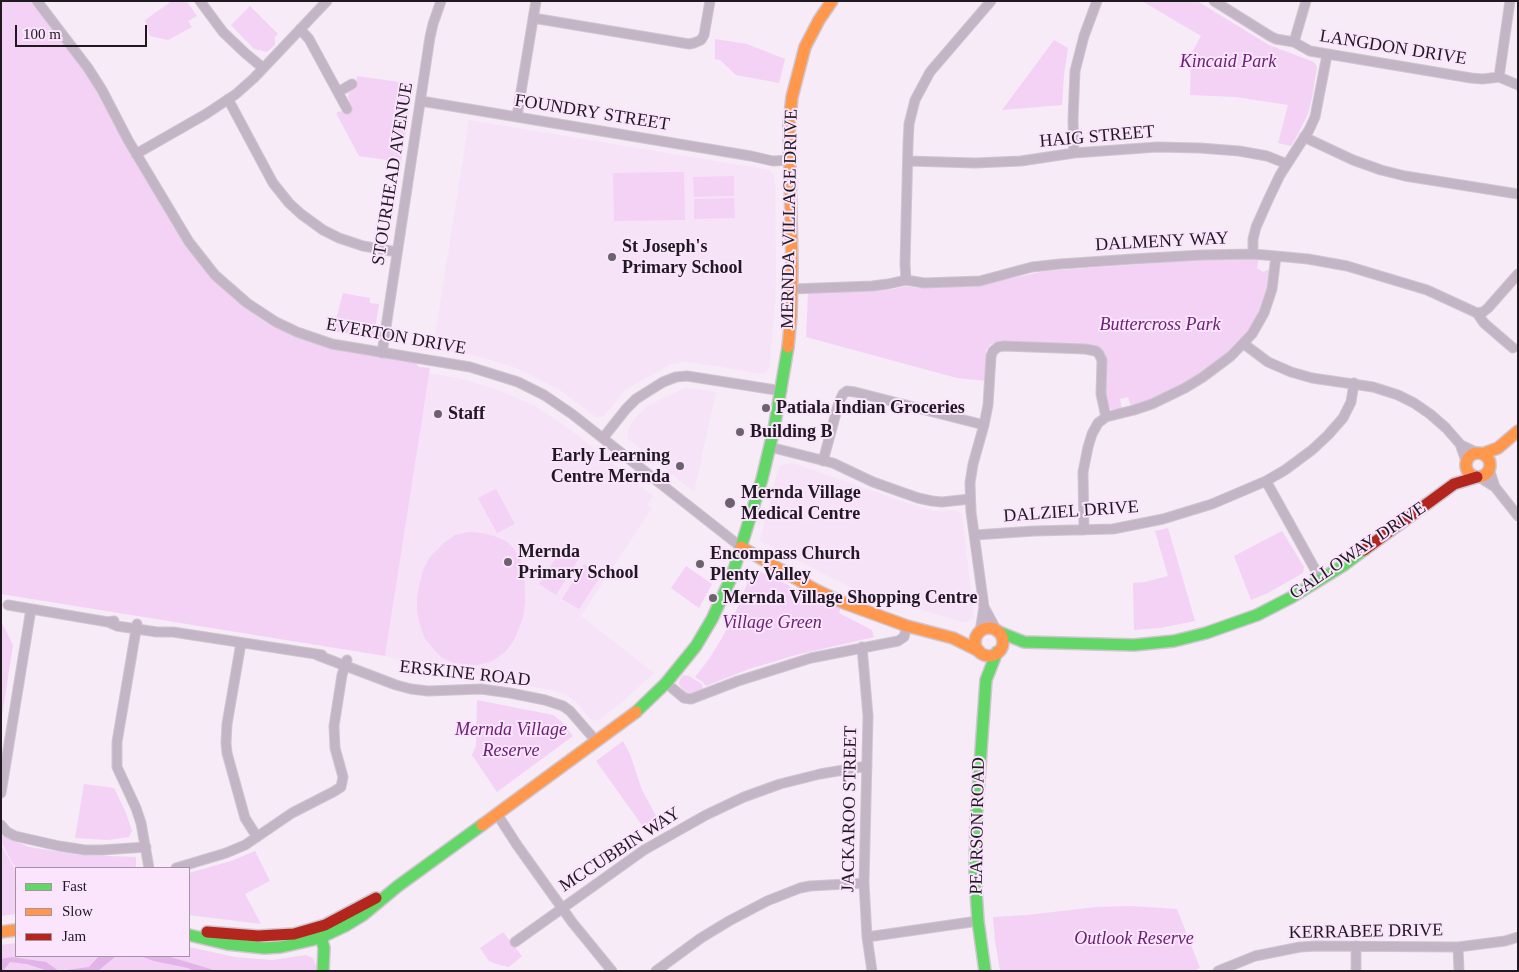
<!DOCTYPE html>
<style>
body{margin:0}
#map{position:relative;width:1519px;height:972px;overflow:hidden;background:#f6ebf7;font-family:"Times New Roman",serif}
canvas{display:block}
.frame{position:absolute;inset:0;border:2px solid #211922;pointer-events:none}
.legend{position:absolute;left:15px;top:867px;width:175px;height:90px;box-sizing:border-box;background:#fae5fd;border:1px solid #a393a5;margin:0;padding:6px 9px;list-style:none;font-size:15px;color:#211922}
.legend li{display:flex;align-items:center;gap:10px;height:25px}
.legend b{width:25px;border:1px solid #a393a5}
.scale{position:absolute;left:15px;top:25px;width:132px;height:22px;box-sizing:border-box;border:2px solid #211922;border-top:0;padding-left:6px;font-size:15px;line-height:18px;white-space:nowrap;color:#211922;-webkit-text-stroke:4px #fae5fd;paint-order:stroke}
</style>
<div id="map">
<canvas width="1519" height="972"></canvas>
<div class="frame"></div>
<ul class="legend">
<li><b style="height:6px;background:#63d668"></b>Fast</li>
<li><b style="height:6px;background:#ff974d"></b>Slow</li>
<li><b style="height:6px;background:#b3261e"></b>Jam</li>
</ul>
<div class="scale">100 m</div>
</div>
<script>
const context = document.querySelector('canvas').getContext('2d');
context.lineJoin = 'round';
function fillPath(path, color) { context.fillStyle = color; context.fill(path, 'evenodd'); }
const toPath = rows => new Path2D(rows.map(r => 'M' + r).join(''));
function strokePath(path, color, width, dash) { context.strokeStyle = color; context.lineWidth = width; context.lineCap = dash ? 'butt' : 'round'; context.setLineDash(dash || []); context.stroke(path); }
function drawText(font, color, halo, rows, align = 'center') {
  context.font = font + ' "Times New Roman",serif'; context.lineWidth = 4; context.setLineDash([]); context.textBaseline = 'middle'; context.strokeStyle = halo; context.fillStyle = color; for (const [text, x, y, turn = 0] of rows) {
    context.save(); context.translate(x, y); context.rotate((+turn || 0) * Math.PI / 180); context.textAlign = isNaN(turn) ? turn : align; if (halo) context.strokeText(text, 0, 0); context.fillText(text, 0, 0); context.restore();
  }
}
fillPath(toPath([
 [469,120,770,170,775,177,776,274,775,305,769,369,763,374,690,362,683,362,671,364,625,390,604,416,596,417,561,391,519,369,478,356,433,349],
 [429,373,458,378,483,385,501,391,535,406,568,428,653,496,647,505,652,508,581,616,654,673,622,702,598,721,590,719,577,703,568,696,559,692,385,656],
 [687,388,716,392,694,492,628,439,628,430,635,418,649,405,682,389],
 [793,463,898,500,934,511,955,510,962,514,974,617,966,623,862,592,846,585,760,541,779,466]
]), '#f6e3f8');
fillPath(toPath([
 [1,1,31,1,48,22,83,69,106,105,130,154,163,206,183,242,205,271,232,297,253,313,275,327,309,342,343,351,416,363,419,367,430,368,385,656,1,594],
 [172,1,183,1,188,3,197,16,188,21,192,27,168,40,150,36,145,20],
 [1142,1,1197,1,1269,45,1314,62,1317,67,1312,98,1308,114,1296,138,1291,146,1278,143,1288,105,1236,97,1190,95,1191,54,1201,36],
 [250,6,278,34,275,37,275,45,267,52,254,49,231,25],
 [715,39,747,44,785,59,779,83,736,75,720,60,715,59],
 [1054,40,1068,48,1064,75,1062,105,1002,110],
 [357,76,413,84,401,162,359,156,337,115,337,112,343,111,351,107,348,97,349,92,356,87],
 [684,172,685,220,614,221,613,173],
 [734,176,734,196,694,197,693,177],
 [734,198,735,218,694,219,694,199],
 [1228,258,1259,259,1257,268,1263,272,1270,269,1268,290,1262,308,1252,326,1242,340,1229,353,1204,373,1176,389,1131,407,1128,397,1120,399,1122,410,1116,411,1111,409,1108,405,1104,394,1106,363,1104,353,1099,347,1070,344,997,342,990,345,986,350,986,381,957,378,806,337,808,293,889,290,906,286,918,288,977,286,1045,271],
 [343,293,370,298,370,303,379,304,374,335,369,338,333,331],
 [496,489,515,524,497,533,478,498],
 [1168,528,1195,621,1160,628,1134,630,1133,583,1145,582,1168,576,1155,531],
 [1282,531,1304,567,1303,573,1268,593,1251,600,1234,556],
 [469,532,482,533,494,536,506,541,514,549,521,560,524,571,525,587,525,603,523,618,514,640,506,651,497,658,490,662,477,665,453,663,441,657,425,639,420,625,417,611,417,597,419,586,423,570,430,557,444,543,455,535],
 [561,550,578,560,556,595,539,584],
 [584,564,601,575,579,609,562,599],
 [686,566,712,584,699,608,671,588],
 [761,572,788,585,792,589,822,605,829,602,841,606,839,613,872,630,874,637,796,655,749,669,706,686,704,683,695,677,709,659,722,638,740,603,749,578,754,573],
 [1,621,13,645,1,723],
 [683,675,689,676,702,684,703,689,690,694,687,694,683,691,679,684,680,679],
 [477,700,553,715,561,721,573,736,497,792,472,755,476,746],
 [623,741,630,754,642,790,662,827,649,835,596,761],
 [84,784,114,788,126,813,132,831,129,837,108,840,75,838],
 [1,835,29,847,79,855,136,857,136,868,17,868,13,864,1,842],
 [1,845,16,871,16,914,1,916],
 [255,851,270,881,245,894,261,924,189,915,189,873,231,861],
 [1131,906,1177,909,1200,968,1193,971,1000,971,995,940,993,917,1027,915,1096,907],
 [503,932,522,956,509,967,496,964,489,961,480,948],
 [16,943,16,956,189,956,189,947,235,957,272,960,306,955,313,958,318,971,1,971,1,945]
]), '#f3d2f6');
fillPath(toPath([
 [99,956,116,956,98,971,48,971,27,964,10,962,3,971,1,971,1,959,12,957,46,962,59,971,89,967],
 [140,956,167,956,217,971,193,971,188,968,154,961]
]), '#e2b3e8');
const street = toPath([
 [37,1,88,68,102,90,128,140,189,242,215,275,247,303,276,322,297,332,332,344,470,367,518,382,544,395,572,414,741,547],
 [200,1,223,32,245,53,263,68],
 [1214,1,1270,36,1276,39,1294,42,1310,51,1471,78,1483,79,1499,77,1518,85],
 [533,18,689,44,694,43,701,40,704,35,710,1],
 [300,29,309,39,347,109],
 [1294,42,1306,1],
 [1499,77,1510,1],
 [338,92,352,84],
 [228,99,273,183,289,203,301,214,323,230,339,238,363,246,397,252],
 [421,101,751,156,773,161,790,160],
 [517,116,536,1],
 [1304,137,1353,160,1381,170,1405,176,1518,194],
 [1074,153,1073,120,1075,71,1084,36,1097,1],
 [136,154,206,114,236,94,254,78,327,1],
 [908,161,975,163,1021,161,1074,153,1157,147,1200,148,1239,151,1267,156,1287,164],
 [1253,254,1253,239,1256,227,1269,198,1280,175,1309,130,1315,117,1327,55],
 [906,280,905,264,908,144,909,124,915,100,930,72,991,1],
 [792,289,872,286,888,284,906,280,924,283,980,281,1032,267,1060,264,1133,259,1202,255,1253,254,1276,256,1308,259,1347,266,1427,290,1477,313,1484,323,1513,348],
 [1477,313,1483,312,1488,308,1518,274],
 [1244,344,1268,362,1291,372,1312,378,1373,387,1398,395,1414,403,1430,414,1446,428,1460,444,1466,461],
 [382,353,430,37,433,24,441,1],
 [603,438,626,409,636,399,663,382,676,377,687,376,782,391],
 [1461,445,1480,454],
 [770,447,833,463,873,482,918,498,932,501,942,502,970,499],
 [823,461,839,402,843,394,847,391,855,392,984,425],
 [1489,469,1495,487],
 [1479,477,1495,487,1518,516],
 [1266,481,1321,580],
 [1084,530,1083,472,1088,447,1092,434,1098,423,1106,417,1134,410,1152,404,1185,388,1203,377,1231,356,1252,334,1264,313,1272,289,1276,256],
 [975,535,1034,531,1113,529,1163,519,1212,504,1266,481,1285,470,1312,450,1328,435,1343,418,1351,402,1354,383],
 [8,605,108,622,114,621],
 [984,607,997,631],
 [108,622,117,626,157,632,173,632,322,655],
 [137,624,117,742,117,767,136,808,141,823,149,868],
 [980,631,984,607,971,512,970,483,973,464,984,425,988,405,991,356,993,351,998,347,1004,346,1085,349,1096,351,1099,354,1102,360,1101,394,1106,417],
 [241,643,227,724,226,743,227,753,245,818,257,837],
 [862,647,868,716,864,883,867,937,872,971],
 [317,655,396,685,411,689,428,691,481,689,510,693,545,700,563,706,570,711,596,741],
 [666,683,684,698,691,699,738,681,811,658,898,641,904,637,907,626],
 [1,793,31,609],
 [497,814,517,845,572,922,612,971],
 [1,825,7,832,15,836,59,846,85,850,102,850,146,847],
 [176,868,226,853,245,845,292,813,333,792,341,787,343,777,335,748,334,726,342,675,347,660],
 [867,937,978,921],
 [515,942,644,850,706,815,744,797,780,784,820,774,867,766],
 [1356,946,1356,971],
 [1458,947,1459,971],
 [656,971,701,938,729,921,767,901,800,888,810,886,864,883],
 [1218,971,1255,956,1300,947,1317,946,1458,947,1505,941,1518,937]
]);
const fast = toPath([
 [999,632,1024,642,1134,645,1174,641,1206,633,1257,615,1292,597,1344,565,1364,550],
 [636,712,666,683,696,646,712,619,732,576,762,479,774,429,788,347],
 [316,932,321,937,324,948,323,971],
 [189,935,227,944,264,948,281,947,312,940,326,935,345,926,363,915,398,886,482,825],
 [985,971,978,921,975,876,976,822,986,680,997,652]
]);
const slow = toPath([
 [788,347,791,316,792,266,789,124,792,97,805,47,819,20,832,1],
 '1466 465a12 12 0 1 1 24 0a12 12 0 1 1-24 0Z',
 [1482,454,1498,448,1518,431],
 [741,547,816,590,844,603,907,626,953,638,979,651],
 '975 642a14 14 0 1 1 28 0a14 14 0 1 1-28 0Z',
 [482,825,636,712],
 [1,932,16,930]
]);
const jam = toPath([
 [1364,550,1454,484,1477,477],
 [207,932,258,936,294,934,325,925,376,898]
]);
strokePath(street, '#cfc6d0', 11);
strokePath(fast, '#cfc6d0', 14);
strokePath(slow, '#cfc6d0', 14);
strokePath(jam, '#cfc6d0', 14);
strokePath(street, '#c3b5c5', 9);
strokePath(fast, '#63d668', 11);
strokePath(slow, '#ff974d', 11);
strokePath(jam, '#b3261e', 11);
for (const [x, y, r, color] of [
 [612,257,5,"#6c626d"],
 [766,408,5,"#6c626d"],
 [438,414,5,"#6c626d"],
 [740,432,5,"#6c626d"],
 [680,466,5,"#6c626d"],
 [730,503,6,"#6c626d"],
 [508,562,5,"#6c626d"],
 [700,564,5,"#6c626d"],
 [713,598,5,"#6c626d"]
]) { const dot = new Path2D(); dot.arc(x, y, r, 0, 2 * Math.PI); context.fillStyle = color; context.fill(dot); strokePath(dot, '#fae5fd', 2); }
drawText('18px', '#211922', '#fae5fd', [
 ["LANGDON DRIVE",1393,48,9],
 ["FOUNDRY STREET",592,113,9],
 ["HAIG STREET",1097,137,-5],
 ["STOURHEAD AVENUE",393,174,-81],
 ["MERNDA VILLAGE DRIVE",790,219,-89],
 ["DALMENY WAY",1162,242,-3],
 ["EVERTON DRIVE",396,337,10],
 ["DALZIEL DRIVE",1071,512,-4],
 ["GALLOWAY DRIVE",1358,551,-34],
 ["ERSKINE ROAD",465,674,6],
 ["JACKAROO STREET",850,809,-89],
 ["PEARSON ROAD",978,826,-89],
 ["MCCUBBIN WAY",620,850,-33],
 ["KERRABEE DRIVE",1366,932,-1]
]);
drawText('italic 18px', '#6b2075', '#fae5fd', [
 ["Kincaid Park",1228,62],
 ["Buttercross Park",1160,325],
 ["Village Green",772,623],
 ["Mernda Village",511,730],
 ["Reserve",511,751],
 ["Outlook Reserve",1134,939]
]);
drawText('bold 18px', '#211922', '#fae5fd', [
 ["St Joseph's",622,247],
 ["Primary School",622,268],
 ["Patiala Indian Groceries",776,408],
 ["Staff",448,414],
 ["Building B",750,432],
 ["Early Learning",670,456,"right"],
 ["Centre Mernda",670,477,"right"],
 ["Mernda Village",741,493],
 ["Medical Centre",741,514],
 ["Mernda",518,552],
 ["Primary School",518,573],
 ["Encompass Church",710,554],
 ["Plenty Valley",710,575],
 ["Mernda Village Shopping Centre",723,598]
], 'left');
</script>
